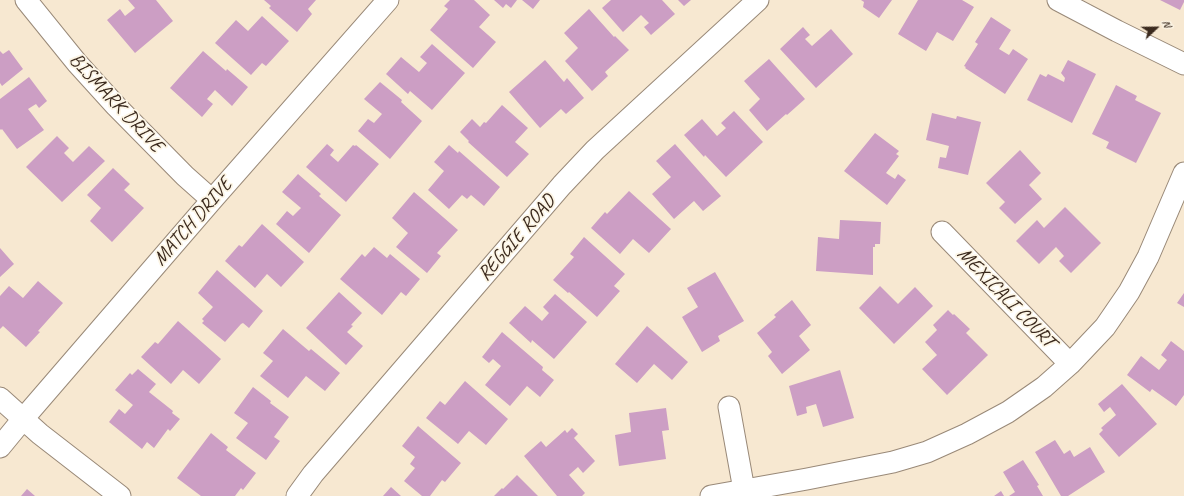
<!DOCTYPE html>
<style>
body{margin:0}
#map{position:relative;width:1184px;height:496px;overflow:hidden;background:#f7e8d1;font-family:Caveat,sans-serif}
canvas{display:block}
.north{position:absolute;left:1136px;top:8px;width:40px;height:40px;-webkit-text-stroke:3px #fcf5e5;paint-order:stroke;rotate:68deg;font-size:11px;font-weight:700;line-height:16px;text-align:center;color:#3b2a1e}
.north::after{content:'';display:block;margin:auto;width:14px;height:18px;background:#3b2a1e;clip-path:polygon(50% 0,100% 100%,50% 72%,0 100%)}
</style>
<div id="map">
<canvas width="1184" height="496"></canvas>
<div class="north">N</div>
</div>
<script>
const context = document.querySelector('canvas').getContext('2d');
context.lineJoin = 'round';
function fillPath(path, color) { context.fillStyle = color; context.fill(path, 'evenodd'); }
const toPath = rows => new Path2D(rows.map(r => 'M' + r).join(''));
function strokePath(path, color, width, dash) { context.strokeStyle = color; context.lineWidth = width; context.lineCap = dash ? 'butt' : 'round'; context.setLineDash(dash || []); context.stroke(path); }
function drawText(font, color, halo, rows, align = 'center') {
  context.font = font + ' Caveat,sans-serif'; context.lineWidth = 3.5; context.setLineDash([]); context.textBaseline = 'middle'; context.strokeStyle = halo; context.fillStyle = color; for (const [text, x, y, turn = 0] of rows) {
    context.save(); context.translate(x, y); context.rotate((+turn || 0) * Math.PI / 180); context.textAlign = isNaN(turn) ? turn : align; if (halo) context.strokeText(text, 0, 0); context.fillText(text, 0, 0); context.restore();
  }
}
fillPath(toPath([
 [128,0,156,0,173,21,135,53,107,20,120,9,125,16,135,8],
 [264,0,316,0,308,9,312,14,297,32,269,8,271,6],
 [450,0,474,0,490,15,479,27,496,42,473,68,430,30,448,9,444,6],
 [494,0,517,0,511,8,506,4,503,8],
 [522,0,540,0,533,9],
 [611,0,662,0,675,14,651,35,644,27,649,23,641,15,623,32,602,8],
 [678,0,691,0,684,6],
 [861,0,892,0,879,18,863,7,864,2],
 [918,0,962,0,974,7,953,41,937,32,926,51,898,34],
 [1160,0,1184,0,1184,2,1180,10],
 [589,9,614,37,615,36,629,50,605,72,608,76,592,91,565,61,578,48,564,33],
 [262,16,289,41,266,66,262,63,251,75,215,43,236,20,248,31],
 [991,17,1011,30,999,49,1009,55,1013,49,1028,59,1005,94,965,68,966,67,964,66,978,44,975,42],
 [803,27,810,35,805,39,812,46,831,29,853,54,816,88,780,49],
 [432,44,465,73,432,110,410,91,408,94,386,74,401,57,419,72,427,63,420,57],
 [9,50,23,69,2,86,0,83,0,51,3,54],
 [203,51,226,71,227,69,248,87,232,106,215,90,207,99,213,104,202,117,170,88],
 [769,59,805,99,787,115,786,114,767,131,749,110,760,99,744,81],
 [545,60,564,82,567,78,584,98,566,114,561,109,540,128,509,92],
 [1068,60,1096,74,1072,123,1027,100,1040,74,1046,77,1048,74,1064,82,1065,78,1061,73],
 [29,77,47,101,39,108,36,104,28,109,44,130,17,149,2,129,1,130,0,129,0,99],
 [380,82,402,100,401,102,422,121,390,159,358,131,368,119,374,123,382,114,364,99],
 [1116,85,1137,96,1135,100,1161,113,1136,163,1106,148,1109,142,1092,134],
 [502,105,528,128,515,142,529,154,507,177,468,142,469,141,460,132,472,119,480,127,484,122,486,123],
 [734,111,763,142,726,177,705,155,704,157,684,135,702,119,717,136,726,128,721,123],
 [932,113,956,119,957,116,981,122,968,175,938,168,940,157,946,158,949,146,926,140],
 [875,133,899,151,896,154,899,156,886,173,895,179,898,174,906,180,887,205,844,171],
 [57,136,69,148,64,153,73,162,89,146,105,161,62,202,26,167],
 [327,144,334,150,330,155,338,162,353,145,355,146,356,145,379,164,346,202,306,167],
 [675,144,721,196,703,211,694,201,674,219,652,194,671,177,656,161],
 [449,145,458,153,459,151,500,187,484,206,471,195,467,199,462,195,449,209,428,190,444,171,434,162],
 [1020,150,1041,173,1029,185,1042,199,1015,224,999,208,1005,202,986,183],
 [113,168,130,184,124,190,144,208,112,242,90,221,101,208,87,195],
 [298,174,321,194,319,196,341,215,309,253,276,224,287,211,293,216,301,208,282,192],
 [629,191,671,229,649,253,633,239,620,254,591,228,605,212,607,214],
 [414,192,458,230,437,253,441,256,427,273,396,247,408,233,392,218],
 [1065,207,1101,243,1071,273,1059,261,1064,256,1056,247,1039,264,1016,241,1037,220,1044,228],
 [840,220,881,222,880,244,875,244,875,247,873,247,873,275,816,271,818,237,839,239],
 [262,224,304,262,281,287,267,274,255,288,225,261,239,245,242,247],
 [584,237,625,274,614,286,620,291,597,317,569,292,568,293,553,280,574,257,570,254],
 [374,247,387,258,390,254,420,279,406,296,401,292,382,315,340,279,362,254,365,257],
 [0,248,14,264,0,277],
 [217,270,263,311,249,328,243,323,241,324,225,342,202,323,204,321,202,319,213,307,198,293],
 [715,272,744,321,718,336,720,341,702,352,682,317,698,307,687,288],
 [38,281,63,303,38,331,40,332,26,347,3,326,0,329,0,296,9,286,23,298],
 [880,286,898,304,915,287,933,306,894,344,859,308],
 [339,292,362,313,351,325,353,326,347,332,363,346,346,365,306,328],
 [1184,293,1184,307,1177,303],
 [555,294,587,322,554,359,532,340,531,343,509,323,525,306,542,321,549,313,543,307],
 [792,300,811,325,799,336,810,350,782,374,768,356,772,352,757,333,776,317,774,315],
 [948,310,953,315,954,314,970,329,966,333,988,355,947,395,922,369,937,355,925,342,937,330,933,325],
 [178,321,221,359,199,384,183,370,171,384,141,357,155,342,158,344],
 [647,326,688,362,672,380,654,364,637,383,615,364],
 [283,329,309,351,311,349,340,373,325,391,306,376,288,398,260,376,273,361,263,353],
 [502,332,543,367,542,370,554,380,540,397,527,386,510,406,485,385,501,366,493,359,489,363,482,357],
 [1171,341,1184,351,1184,395,1176,406,1152,389,1150,392,1127,375,1141,356,1159,370,1167,360,1161,355],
 [138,369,156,384,149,392,173,411,172,413,180,419,170,431,168,429,154,448,147,442,142,449,109,422,119,409,125,414,133,405,115,390,130,373,132,375],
 [840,370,854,418,823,427,816,404,806,407,807,413,797,416,789,386],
 [465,381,508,419,486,445,469,431,458,444,426,418,440,401,445,405],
 [1122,384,1157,424,1119,457,1099,434,1103,430,1101,428,1116,415,1110,407,1104,412,1098,404],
 [253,387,271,401,270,403,289,417,274,437,280,441,266,460,236,438,248,423,234,413],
 [666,408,669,430,662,431,666,459,619,466,615,435,631,432,629,413],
 [418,426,461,463,445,482,442,480,430,496,422,496,404,481,415,468,410,464,415,457,402,446],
 [572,428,578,434,574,438,595,461,583,473,578,467,569,475,585,493,582,496,557,496,524,456,541,441,546,447,565,430,567,433],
 [211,433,228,447,226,450,256,473,243,490,241,488,235,496,201,496,177,478],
 [1055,440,1064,454,1070,450,1074,457,1090,447,1105,472,1068,496,1061,496,1035,452],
 [1023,460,1039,485,1037,486,1043,496,1009,496,1015,492,1003,472],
 [517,475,538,496,494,496,502,488,503,489],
 [391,487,401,496,383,496],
 [27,489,35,496,21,496],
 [1001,491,1004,496,994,496]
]), '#cc9ec4');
const minor = toPath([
 [26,0,77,63,116,106,185,176,212,200],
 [1058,0,1117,31,1184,64],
 [942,232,1070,364],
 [0,398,40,434,120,496],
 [729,407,744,490],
 [0,447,23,419,212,200,388,0],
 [297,496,313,474,562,185,595,150,758,0],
 [711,496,807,479,893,462,927,452,967,434,1008,412,1044,387,1070,364,1105,327,1129,292,1148,257,1184,173]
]);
strokePath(minor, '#998978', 23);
strokePath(minor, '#fff', 21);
drawText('20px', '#3b2a1e', '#fcf5e5', [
 ["BISMARK DRIVE",116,103,47],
 ["MATCH DRIVE",193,222,-49],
 ["REGGIE ROAD",517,238,-49],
 ["MEXICALI COURT",1006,298,46]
]);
</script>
